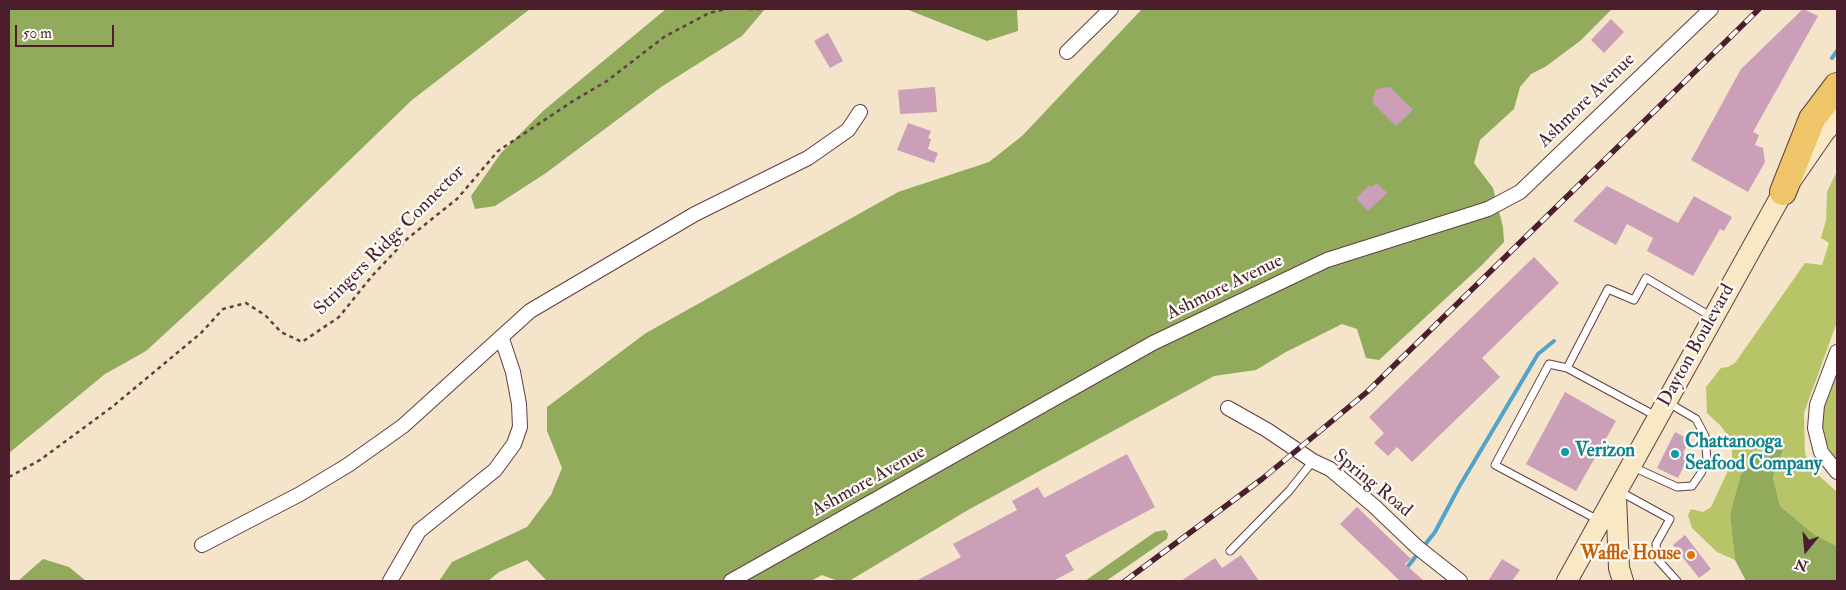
<!DOCTYPE html>
<style>
body{margin:0}
#map{position:relative;width:1846px;height:590px;overflow:hidden;background:#f3e4ca;font-family:"IM FELL Double Pica",serif}
canvas{display:block}
.frame{position:absolute;inset:0;border:10px solid #4a1f2b;pointer-events:none}
.north{position:absolute;left:1781px;top:525px;width:50px;height:50px;-webkit-text-stroke:4px #fdfcf7;paint-order:stroke;rotate:197deg;font-size:14px;font-weight:700;line-height:20px;text-align:center;color:#4a1f2b}
.north::after{content:'';display:block;margin:auto;width:18px;height:22px;background:#4a1f2b;clip-path:polygon(50% 0,100% 100%,50% 72%,0 100%)}
.scale{position:absolute;left:15px;top:25px;width:99px;height:22px;box-sizing:border-box;border:2px solid #4a1f2b;border-top:0;padding-left:6px;font-size:15px;line-height:18px;white-space:nowrap;color:#4a1f2b;-webkit-text-stroke:4px #fdfcf7;paint-order:stroke}
</style>
<div id="map">
<canvas width="1846" height="590"></canvas>
<div class="frame"></div>
<div class="north">N</div>
<div class="scale">50 m</div>
</div>
<script>
const context = document.querySelector('canvas').getContext('2d');
context.lineJoin = 'round';
function fillPath(path, color) { context.fillStyle = color; context.fill(path, 'evenodd'); }
const toPath = rows => new Path2D(rows.map(r => 'M' + r).join(''));
function strokePath(path, color, width, dash) { context.strokeStyle = color; context.lineWidth = width; context.lineCap = dash ? 'butt' : 'round'; context.setLineDash(dash || []); context.stroke(path); }
function drawText(font, color, halo, rows, align = 'center') {
  context.font = font + ' "IM FELL Double Pica",serif'; context.lineWidth = 4.5; context.setLineDash([]); context.textBaseline = 'middle'; context.strokeStyle = halo; context.fillStyle = color; for (const [text, x, y, turn = 0] of rows) {
    context.save(); context.translate(x, y); context.rotate((+turn || 0) * Math.PI / 180); context.textAlign = isNaN(turn) ? turn : align; if (halo) context.strokeText(text, 0, 0); context.fillText(text, 0, 0); context.restore();
  }
}
fillPath(toPath([
 [1837,171,1837,322,1804,413,1805,454,1815,472,1837,492,1837,546,1815,535,1780,506,1773,477,1784,447,1730,515,1735,560,1717,552,1692,528,1688,515,1691,509,1703,512,1711,507,1732,462,1732,442,1721,426,1707,413,1706,387,1721,368,1728,367,1735,363,1805,263,1822,265,1829,243,1821,238,1826,220,1827,192],
 [1837,369,1837,460,1824,441,1821,420,1823,404]
]), '#b7c467');
fillPath(toPath([
 [9,9,530,9,412,100,272,235,146,351,105,374,9,453],
 [666,9,765,9,742,36,661,87,546,173,495,206,475,209,471,196,501,153,543,111],
 [906,9,1017,9,1018,31,987,41],
 [1142,9,1612,9,1580,41,1545,67,1531,74,1520,87,1514,109,1480,140,1474,163,1493,188,1503,227,1504,242,1482,265,1379,360,1366,358,1357,329,1342,324,1286,352,1256,370,1214,376,968,510,849,581,838,581,822,575,811,581,547,581,527,560,499,572,488,581,439,581,452,562,527,527,551,495,562,468,547,431,547,407,646,333,898,192,989,162,1022,136],
 [1784,447,1773,477,1780,506,1815,535,1837,546,1837,581,1746,581,1735,560,1730,515,1741,475,1759,455],
 [1165,530,1168,534,1167,539,1106,581,1085,581,1155,532],
 [43,559,69,567,86,581,18,581]
]), '#91aa5c');
strokePath(toPath([
 [1832,58,1837,51],
 [1405,570,1435,532,1459,487,1538,354,1554,341]
]), '#51a3cc', 4);
fillPath(toPath([
 [1803,9,1818,16,1753,132,1759,135,1755,145,1763,148,1765,162,1748,192,1691,160,1741,69],
 [1611,19,1624,32,1604,53,1591,40],
 [828,33,843,61,830,68,814,41],
 [935,87,937,112,900,114,898,90],
 [1390,87,1413,110,1396,126,1372,102,1376,89],
 [908,123,931,131,928,138,931,139,928,149,938,153,934,163,897,150],
 [1377,183,1387,193,1368,211,1356,198,1370,185,1372,187],
 [1607,186,1678,223,1694,196,1732,217,1724,231,1720,229,1693,276,1647,251,1653,238,1627,224,1616,245,1573,221],
 [1534,257,1559,283,1482,358,1500,377,1412,462,1397,447,1388,456,1374,443,1384,433,1369,417],
 [1565,392,1616,421,1576,491,1526,464],
 [1675,432,1690,440,1683,453,1689,456,1678,478,1657,468],
 [1127,454,1155,507,1065,555,1074,570,1053,581,916,581,961,557,953,544,1017,510,1012,501,1038,487,1044,498],
 [1357,507,1411,559,1405,564,1424,581,1400,581,1340,524],
 [1685,535,1711,569,1699,578,1673,545],
 [1241,555,1259,581,1181,581,1215,558,1222,568],
 [1502,559,1520,570,1512,581,1488,581]
]), '#cc9fb9');
const lane = toPath([
 [1567,368,1608,289,1634,300,1646,278,1712,317],
 [1633,467,1677,487,1692,486,1701,473,1707,459,1705,436,1696,419,1667,402],
 [1619,491,1670,519,1656,544,1658,560,1677,581],
 [1600,521,1495,465,1549,364,1567,368,1656,416],
 [1230,551,1289,491,1313,461]
]);
const street = toPath([
 [1067,52,1111,9],
 [1837,352,1817,405,1815,428,1821,452,1837,472],
 [1228,408,1267,430,1313,461,1330,469,1374,506,1417,547,1460,581],
 [202,545,300,494,348,465,403,426,530,311,695,214,808,158,848,130,860,112],
 [390,581,419,531,495,470,514,444,520,427,519,404,513,372,502,339],
 [731,581,1153,343,1327,260,1488,209,1520,192,1711,9]
]);
const secondary = toPath([
 [1616,496,1619,568,1623,581],
 [1567,581,1783,192,1823,134,1837,117]
]);
const highway = toPath([
 [1783,192,1812,119,1837,86]
]);
strokePath(lane, '#633d43', 9);
strokePath(street, '#633d43', 16);
strokePath(secondary, '#633d43', 22);
strokePath(highway, '#633d43', 28);
strokePath(toPath([
 [749,9,761,9],
 [9,477,40,460,112,407,201,333,223,309,246,303,265,315,281,332,302,342,339,317,372,276,407,239,457,199,498,151,573,101,607,81,664,37,709,13,726,9]
]), '#633d43', 2.5, [4, 4]);
strokePath(lane, '#fff', 7);
strokePath(street, '#fff', 14);
strokePath(secondary, '#f8e8c3', 20);
strokePath(highway, '#eec569', 26);
const rail = toPath([
 [1125,581,1262,479,1367,392,1759,9]
]);
strokePath(rail, '#4a1f2b', 5.5);
strokePath(rail, '#fdfcf7', 4, [11]);
for (const [x, y, r, color] of [
 [1565,452,5,"#0f9aa8"],
 [1675,454,5,"#0f9aa8"],
 [1691,555,5,"#e8710a"]
]) { const dot = new Path2D(); dot.arc(x, y, r, 0, 2 * Math.PI); context.fillStyle = color; context.fill(dot); strokePath(dot, '#fdfcf7', 2); }
drawText('19px', '#4a1f2b', '#fdfcf7', [
 ["Ashmore Avenue",1587,101,-44],
 ["Stringers Ridge Connector",390,241,-45],
 ["Ashmore Avenue",1225,288,-26],
 ["Dayton Boulevard",1697,346,-61],
 ["Ashmore Avenue",869,482,-29],
 ["Spring Road",1372,484,39]
]);
drawText('bold 19px', '#0d838f', '#fdfcf7', [
 ["Chattanooga",1685,443],
 ["Seafood Company",1685,465],
 ["Verizon",1575,452]
], 'left');
drawText('bold 19px', '#c56008', '#fdfcf7', [
 ["Waffle House",1681,555]
], 'right');
</script>
